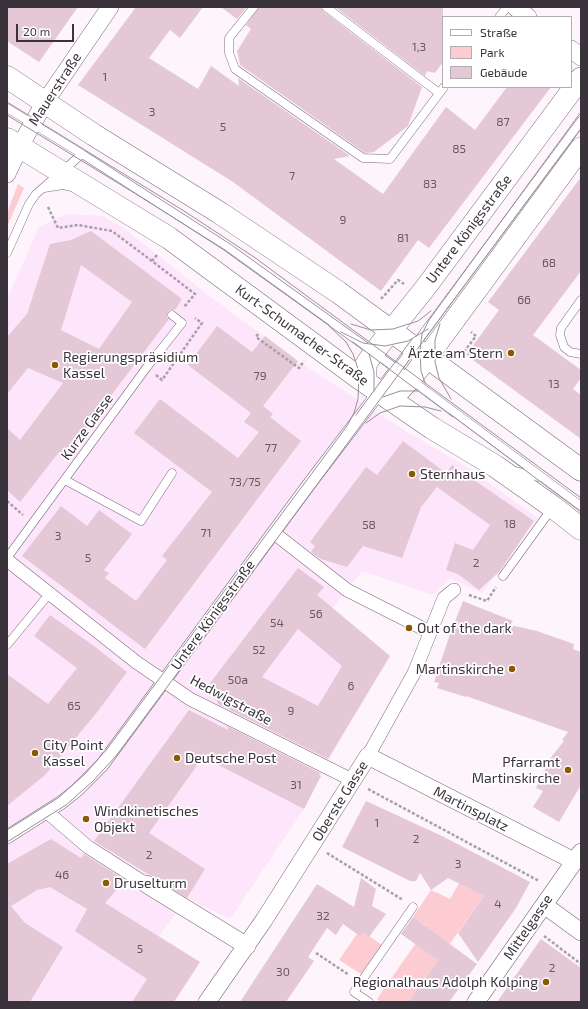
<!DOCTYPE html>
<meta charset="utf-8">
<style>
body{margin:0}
#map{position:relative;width:588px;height:1009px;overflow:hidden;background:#fdf4fc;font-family:"Exo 2",sans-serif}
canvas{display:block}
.frame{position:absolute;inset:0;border:8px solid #3b333b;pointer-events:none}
.legend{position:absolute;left:442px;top:16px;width:130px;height:72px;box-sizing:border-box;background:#fff;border:1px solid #b1adb1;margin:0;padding:5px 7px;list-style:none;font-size:12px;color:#3b333b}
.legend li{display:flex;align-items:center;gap:8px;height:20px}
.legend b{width:20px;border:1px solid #b1adb1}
.scale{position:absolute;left:16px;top:24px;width:58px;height:18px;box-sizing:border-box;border:2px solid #3b333b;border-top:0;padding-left:5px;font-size:12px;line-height:14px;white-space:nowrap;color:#3b333b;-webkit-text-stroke:3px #fff;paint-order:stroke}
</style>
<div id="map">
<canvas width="588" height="1009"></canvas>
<div class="frame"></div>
<ul class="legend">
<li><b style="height:5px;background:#fff"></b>Straße</li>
<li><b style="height:11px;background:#fdcbd2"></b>Park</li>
<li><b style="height:11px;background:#e4c8d5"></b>Gebäude</li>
</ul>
<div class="scale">20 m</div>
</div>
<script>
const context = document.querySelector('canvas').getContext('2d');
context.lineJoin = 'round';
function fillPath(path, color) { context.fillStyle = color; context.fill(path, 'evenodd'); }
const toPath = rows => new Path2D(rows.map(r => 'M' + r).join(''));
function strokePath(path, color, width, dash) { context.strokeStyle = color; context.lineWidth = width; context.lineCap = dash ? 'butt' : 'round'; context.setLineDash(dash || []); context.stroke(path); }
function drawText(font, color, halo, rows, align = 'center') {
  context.font = font + ' "Exo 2",sans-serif'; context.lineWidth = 3.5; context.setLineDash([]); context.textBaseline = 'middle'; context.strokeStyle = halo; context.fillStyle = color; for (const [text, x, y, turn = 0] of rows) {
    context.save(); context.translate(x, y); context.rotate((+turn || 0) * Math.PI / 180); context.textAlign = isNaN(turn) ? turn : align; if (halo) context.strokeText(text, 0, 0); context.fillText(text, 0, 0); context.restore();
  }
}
fillPath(toPath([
 [67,214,102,216,122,227,208,295,298,361,412,435,464,465,538,518,482,593,450,578,433,595,362,571,333,608,390,656,333,752,304,809,230,919,187,898,159,936,200,962,174,1002,7,1002,7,299,39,227]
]), '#fde6fb');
fillPath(toPath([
 [18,184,24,188,7,227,7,213],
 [459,883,484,896,408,1002,381,1002,377,999,427,927,413,917,431,890,450,899],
 [363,932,382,945,361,974,339,960,357,934]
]), '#fdcbd2');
fillPath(toPath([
 [7,7,78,7,39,62,7,41],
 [136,7,203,7,180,38,170,30,149,58,198,89,211,66,239,86,238,78,350,156,334,159,383,194,446,107,475,130,507,87,551,87,429,248,418,240,381,291,233,182,78,85],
 [221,7,247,7,237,19],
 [259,7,321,7,323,11,422,87,408,126,374,152,365,153,240,65,237,51,251,29,246,25],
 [335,7,443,7,443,62,435,73,427,71,425,76],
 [581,177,581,271,533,335,581,370,581,378,573,389,581,395,581,439,466,355,499,310,488,302],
 [91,231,182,299,175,310,170,310,168,312,167,317,169,319,66,455,59,452,20,502,7,490,7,428,20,440,63,383,28,368,7,394,7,337,27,314,50,244,71,240],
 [81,265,132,302,99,349,61,330],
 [217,326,252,352,265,336,298,361,263,406,273,414,270,417,301,441,145,649,22,556,61,506,87,526,99,510,132,534,104,570,109,573,105,578,136,601,167,560,162,556,212,492,134,433,160,399,238,458,259,432,244,422,251,413,188,365],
 [403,441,446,473,452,465,534,521,500,571,479,590,458,574,446,570,455,543,473,550,490,525,437,487,421,507,402,558,363,546,347,567,321,559,311,552,315,546,310,542,366,467,377,475],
 [298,568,324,587,317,595,390,656,328,759,218,704,210,683],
 [298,629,342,666,318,706,262,677],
 [463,601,513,621,510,625,537,631,574,644,573,649,581,652,581,785,559,822,533,807,543,791,536,788,546,768,544,766,564,741,562,740,568,732,466,696,466,697,437,688,439,683,434,682,449,637],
 [50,615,94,646,127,672,98,711,45,775,7,806,7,674,48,704,77,668,34,636],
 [189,710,228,730,227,726,320,773,319,775,321,776,304,809,203,757,149,833,205,869,187,898,94,841],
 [366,801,444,837,530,882,516,908,478,962,458,933,484,896,448,878,431,890,420,873,416,881,410,881,342,847],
 [51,839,81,858,84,854,120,877,117,889,105,903,200,962,174,1002,132,1002,147,979,75,931,87,909,50,887,37,890,11,906,25,923,63,947,30,1002,7,1002,7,864],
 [361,878,376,889,372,906,386,914,369,937,363,932,360,936,343,924,336,935,327,928,308,957,314,961,286,1002,240,1002,317,884,354,907],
 [413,917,477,964,449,1002,408,1002,438,960,401,934],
 [541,939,581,968,581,1002,497,1002]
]), '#e4c8d5');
const service = toPath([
 [254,7,229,38,229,53,235,69,363,158,390,159,444,87],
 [326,7,439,93],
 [499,17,507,7],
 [7,108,82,154],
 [44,188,63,185,72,187],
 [7,253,29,204,36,194,82,154,227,247,401,372],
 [581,300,561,328,560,335,564,347,570,352,581,354],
 [397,369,581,121],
 [410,379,581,506],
 [514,471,539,477],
 [65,480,141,521,172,473],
 [7,558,147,367,182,323,172,315],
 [503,576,553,507],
 [7,645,49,594],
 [369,1002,354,992,413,907]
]);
const pedestrian = toPath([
 [274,533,347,590,430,632],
 [7,560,136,662,190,699,354,781],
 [368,756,414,673,444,598,454,590],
 [47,812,88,847,146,884],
 [7,837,62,802,77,790,102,765,310,483,397,369]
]);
const minor = toPath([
 [515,7,528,17],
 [571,49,581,57],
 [7,174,20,146,45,102,110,7],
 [146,884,247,946],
 [544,905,581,932],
 [207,1002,264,920,368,756,574,861],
 [476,1002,581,852]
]);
const tertiary = toPath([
 [366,382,366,364,374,352,426,287,581,78],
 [391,400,414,375,581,148]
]);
const secondary = toPath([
 [7,77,94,135,220,213,338,292,581,470],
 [7,139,169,238,359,378,432,428,495,466,553,507,581,529]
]);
strokePath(service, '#7d6a7c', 9);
strokePath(pedestrian, '#7d6a7c', 14);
strokePath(minor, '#7d6a7c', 18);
strokePath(tertiary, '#7d6a7c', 22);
strokePath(secondary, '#7d6a7c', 23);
strokePath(toPath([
 [48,207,58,228,78,225,112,231,152,261],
 [157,255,152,261,195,294,184,307],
 [381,297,382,298,398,280,404,284],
 [258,334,256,337,299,368,304,361],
 [461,356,476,336,471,332],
 [156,375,162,380,202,323,195,318],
 [7,501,23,515],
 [469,595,487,601,496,587],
 [368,789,539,881],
 [327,853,403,900],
 [544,936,581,964],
 [316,953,349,975]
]), '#a8a0a8', 2.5, [3, 2]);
strokePath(service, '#fff', 8);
strokePath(pedestrian, '#fff', 13);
strokePath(minor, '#fff', 17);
strokePath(tertiary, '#fff', 21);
strokePath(secondary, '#fff', 22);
strokePath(toPath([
 [7,102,184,211,254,257,581,498],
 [7,115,149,202],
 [144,199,225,250,329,325],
 [447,309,581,129],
 [351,324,371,330,393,329,418,321,431,311],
 [440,324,435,340,435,362,439,378,451,399],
 [341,332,363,343,385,346,408,341,428,329],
 [353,342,453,417],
 [369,354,374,372,374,391],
 [425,383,421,371,420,350,422,334,429,320,581,112],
 [383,397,400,391,418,391],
 [450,414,581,512],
 [356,415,412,339],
 [366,423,380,413,400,406,425,407,441,411],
 [7,830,58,798,85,774,107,749,347,426,354,413,358,399,359,372,353,354,346,342,325,322],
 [7,842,66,805,93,781,116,756,450,305]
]), '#988f97', 1);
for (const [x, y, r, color] of [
 [511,353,4,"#8b5803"],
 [55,365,4,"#8b5803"],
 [412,474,4,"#8b5803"],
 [409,628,4,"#8b5803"],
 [512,669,4,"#8b5803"],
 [35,753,4,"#8b5803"],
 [177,758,4,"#8b5803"],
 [568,770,4,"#8b5803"],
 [86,819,4,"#8b5803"],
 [106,883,4,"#8b5803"],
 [546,982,4,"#8b5803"]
]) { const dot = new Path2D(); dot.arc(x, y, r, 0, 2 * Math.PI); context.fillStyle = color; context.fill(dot); strokePath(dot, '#fff', 1.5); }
drawText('12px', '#655862', null, [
 ["1,3",419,47],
 ["1",105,77],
 ["3",152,112],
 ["87",503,122],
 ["5",223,127],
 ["85",459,149],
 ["7",292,176],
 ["83",430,184],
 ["9",343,220],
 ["81",403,238],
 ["68",549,263],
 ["66",524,300],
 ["79",260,376],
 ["13",554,384],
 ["77",271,448],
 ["73/75",245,482],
 ["18",510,524],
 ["58",369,525],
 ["71",206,533],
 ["3",58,536],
 ["5",88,558],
 ["2",476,563],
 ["56",316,614],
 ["54",277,623],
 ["52",259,650],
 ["50a",238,680],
 ["6",351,686],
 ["65",74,706],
 ["9",291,711],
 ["31",296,785],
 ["1",377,823],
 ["2",416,839],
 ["2",149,855],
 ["3",458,864],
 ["46",62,875],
 ["4",498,904],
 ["32",323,916],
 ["5",140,949],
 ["2",552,968],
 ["30",283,972]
]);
drawText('14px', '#3b333b', '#fff', [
 ["Mauerstraße",55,89,-57],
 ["Untere Königsstraße",469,229,-53],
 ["Kurt-Schumacher-Straße",302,335,36],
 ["Kurze Gasse",87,427,-54],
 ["Untere Königsstraße",213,615,-54],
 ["Hedwigstraße",231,700,28],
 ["Oberste Gasse",340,801,-58],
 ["Martinsplatz",471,809,27],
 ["Mittelgasse",528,927,-56]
]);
drawText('14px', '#3b333b', '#fff', [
 ["Ärzte am Stern",503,353,"right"],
 ["Regierungspräsidium",63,357],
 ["Kassel",63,373],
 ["Sternhaus",420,474],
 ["Out of the dark",417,628],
 ["Martinskirche",504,669,"right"],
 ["City Point",43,745],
 ["Kassel",43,761],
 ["Deutsche Post",185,758],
 ["Pfarramt",560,762,"right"],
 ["Martinskirche",560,778,"right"],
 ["Windkinetisches",94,811],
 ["Objekt",94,827],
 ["Druselturm",114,883],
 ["Regionalhaus Adolph Kolping",538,982,"right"]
], 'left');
</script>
